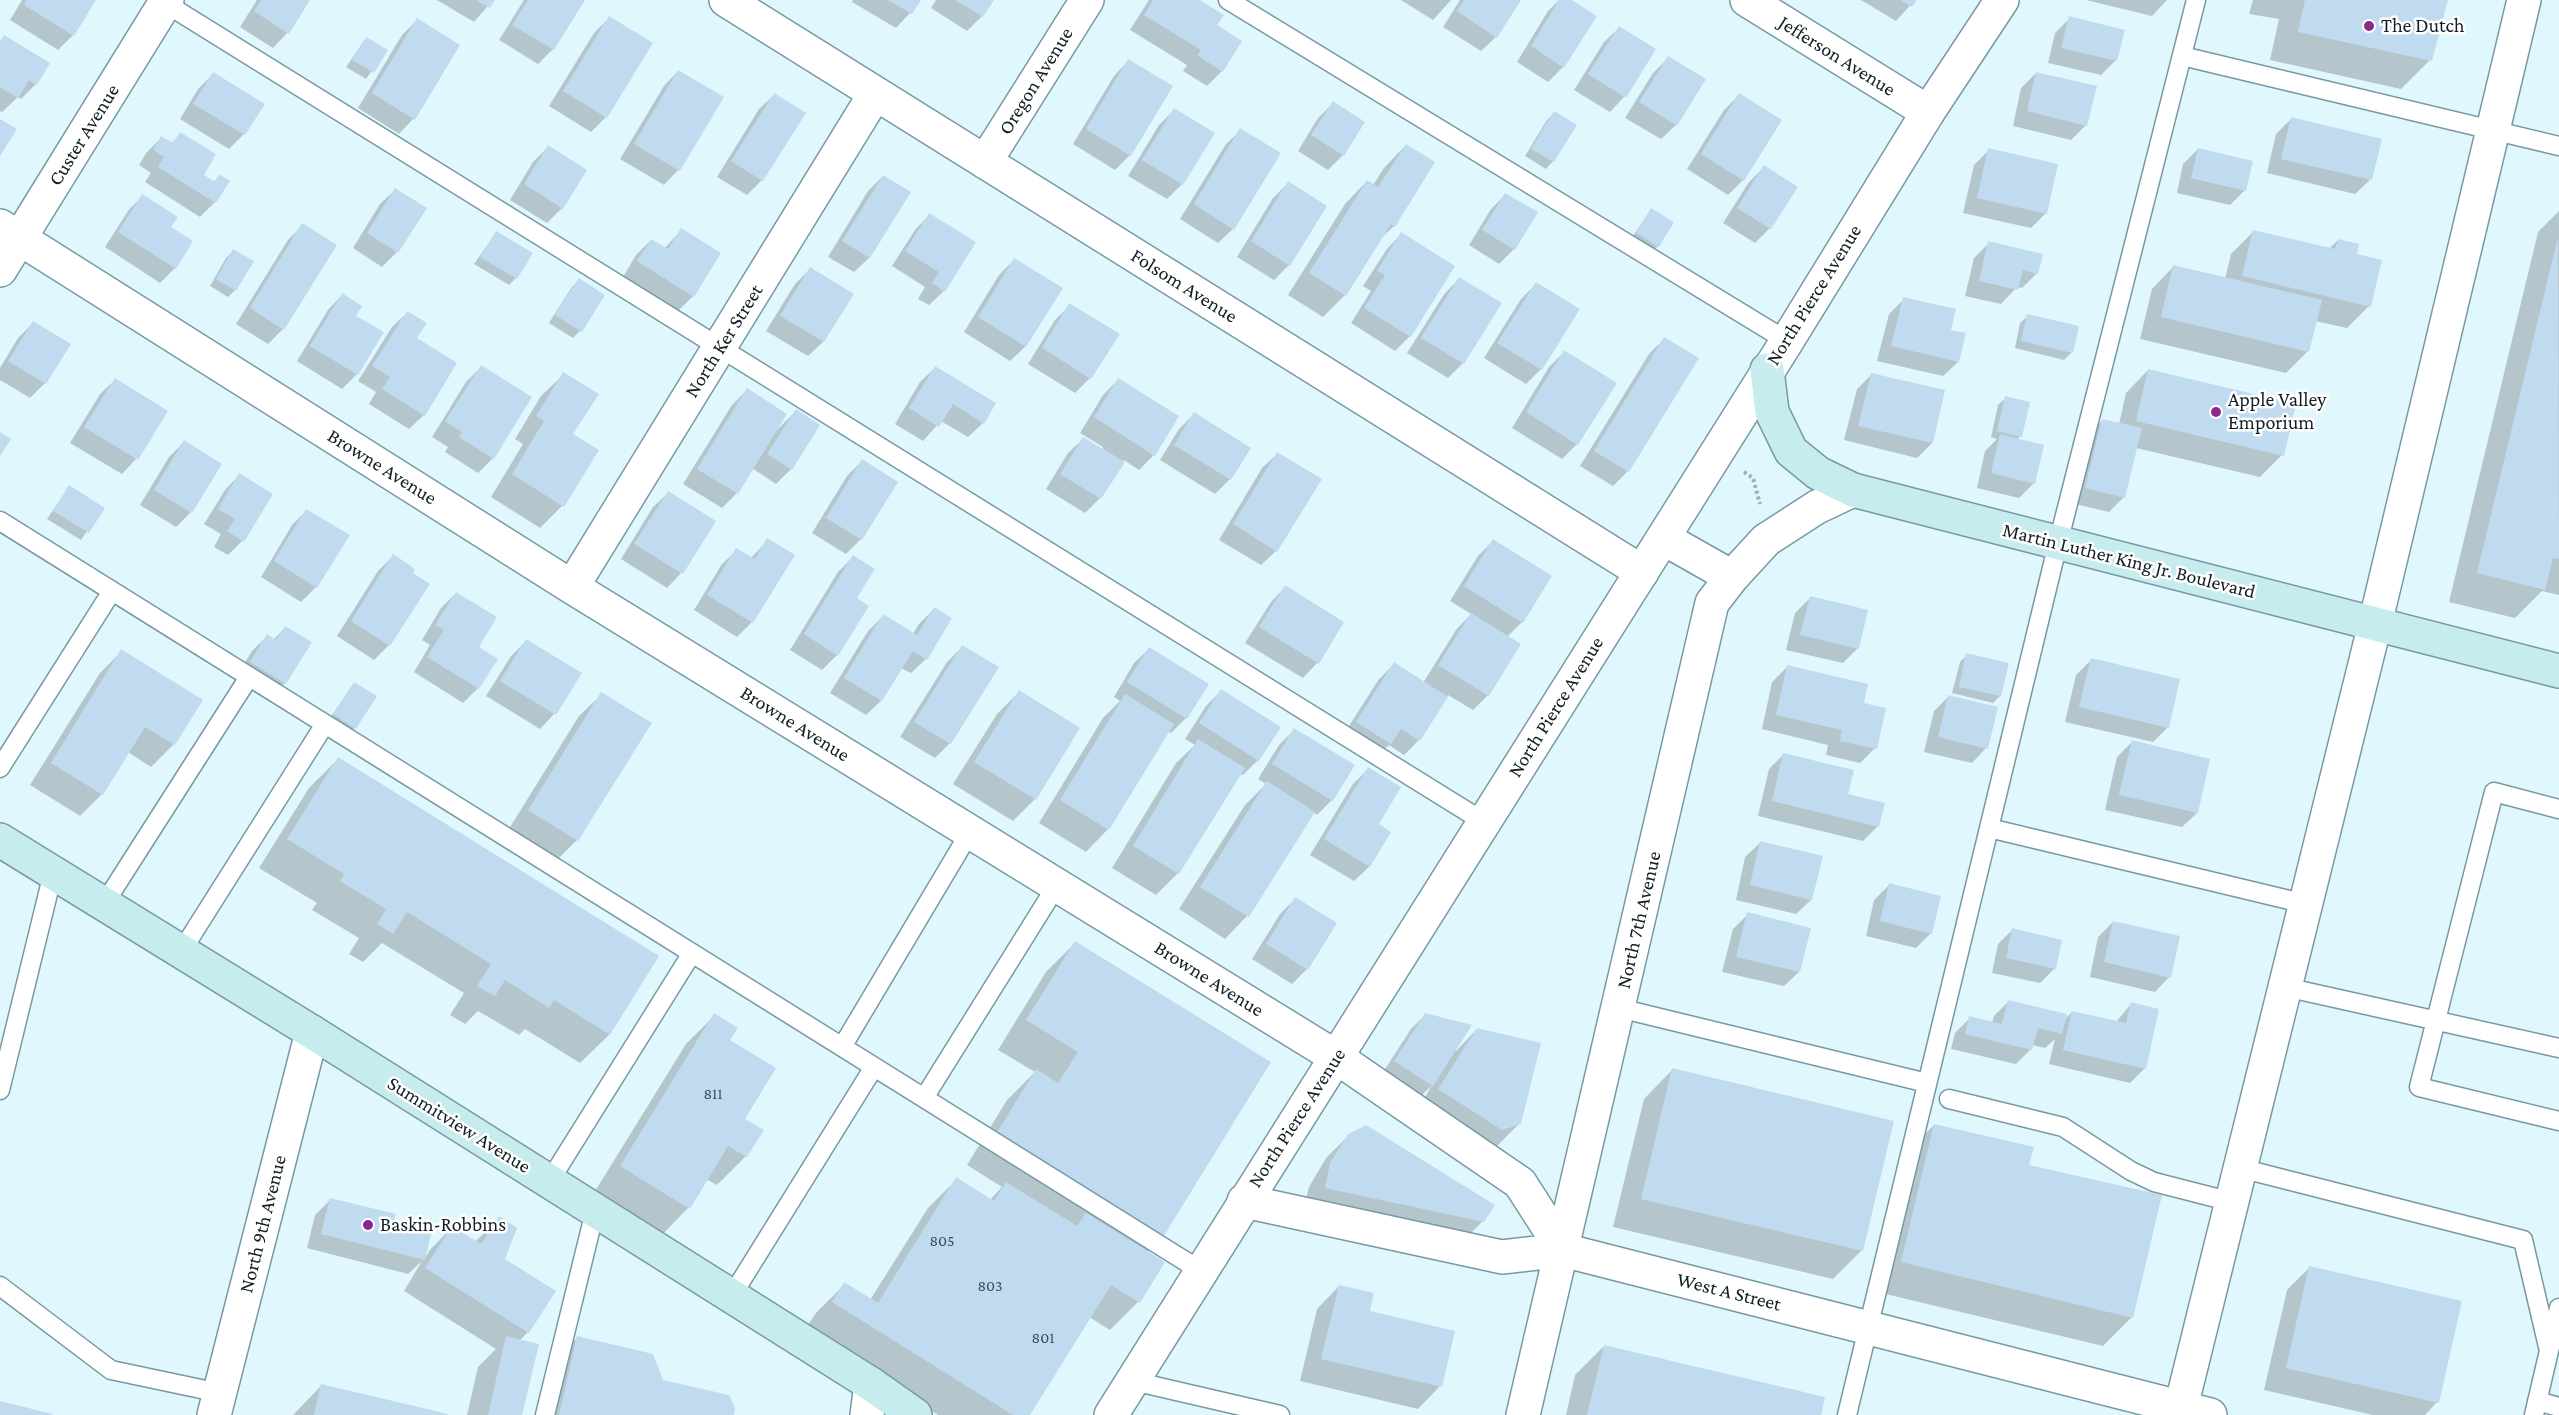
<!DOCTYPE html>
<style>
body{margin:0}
canvas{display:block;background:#e1f7fe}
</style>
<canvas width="2559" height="1415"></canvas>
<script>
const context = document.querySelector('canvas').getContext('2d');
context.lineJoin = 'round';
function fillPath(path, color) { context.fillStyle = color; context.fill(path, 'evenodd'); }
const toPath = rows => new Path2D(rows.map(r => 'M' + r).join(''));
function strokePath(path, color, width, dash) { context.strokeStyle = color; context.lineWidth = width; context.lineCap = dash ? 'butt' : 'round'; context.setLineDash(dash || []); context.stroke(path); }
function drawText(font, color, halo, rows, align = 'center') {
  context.font = font + ' "Crimson Pro",serif'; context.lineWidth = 5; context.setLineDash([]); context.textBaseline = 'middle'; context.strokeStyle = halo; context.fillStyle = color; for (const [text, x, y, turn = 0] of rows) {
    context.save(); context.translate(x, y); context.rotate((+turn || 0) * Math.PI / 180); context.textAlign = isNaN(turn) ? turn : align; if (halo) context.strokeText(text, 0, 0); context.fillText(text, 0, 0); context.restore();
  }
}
fillPath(toPath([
 [22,0,95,0,73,35,58,50,10,20],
 [257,0,305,0,287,33,273,48,240,27],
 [437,0,493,0,474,22],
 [524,0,581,0,553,49,538,64,499,40],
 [853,0,919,0,910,13,896,28,852,2],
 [936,0,992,0,982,16,967,31,931,8],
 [1149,0,1197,0,1215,26,1222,71,1207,86,1183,71,1187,65,1130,30],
 [1401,0,1451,0,1433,20],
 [1460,0,1519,0,1496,37,1481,51,1443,27],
 [1559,0,1569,0,1563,67,1548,82,1517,62,1548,11],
 [1861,0,1915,0,1896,21],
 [2086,0,2167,0,2152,16],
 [2253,0,2447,0,2430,60,2401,89,2270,60,2279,19,2249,14],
 [609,18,606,117,591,132,549,106,594,33],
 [2070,18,2116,60,2101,75,2048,63,2055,33],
 [417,20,413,119,399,134,358,108,402,35],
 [1619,28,1624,97,1610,112,1574,90,1604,42],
 [4,37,36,84,21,99,18,97,2,112,0,111,0,41],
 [366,38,386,51,366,79,346,67],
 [1668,58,1676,125,1661,139,1625,118,1653,73],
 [1128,61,1171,87,1130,155,1115,170,1073,144,1114,76],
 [678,71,722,98,678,170,664,185,620,159,664,86],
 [2036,73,2086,125,2071,140,2013,126,2021,88],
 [213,74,244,134,229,149,180,119,198,89],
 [774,95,804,113,762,180,747,195,717,177,759,109],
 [1739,95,1743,180,1728,195,1687,169,1724,110],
 [1333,103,1343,155,1328,170,1298,151,1318,118],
 [1174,110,1213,134,1182,184,1167,199,1128,176,1159,125],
 [1554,113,1553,161,1546,169,1525,156,1547,120],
 [2291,119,2370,180,2355,194,2267,173,2276,134],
 [1241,130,1233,229,1218,243,1180,219,1226,144],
 [180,134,202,176,213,183,219,176,215,202,200,217,145,182,151,173,139,165,146,153,161,138,171,144],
 [1406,145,1394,226,1378,241,1345,295,1323,317,1288,295,1345,204,1367,181,1373,185,1384,168],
 [548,147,562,208,547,223,510,200,533,162],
 [2198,149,2245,190,2230,205,2177,193,2183,164],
 [1989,150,2045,214,2031,228,1963,213,1974,165],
 [1764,167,1770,228,1755,243,1723,223,1749,182],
 [883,176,909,192,869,258,854,272,828,257,868,191],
 [1288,183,1289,265,1274,280,1237,257,1273,198],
 [395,190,397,252,382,267,353,248,380,204],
 [1505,195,1514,249,1499,264,1469,245,1491,209],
 [142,196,169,228,175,268,160,283,105,247,128,211],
 [1651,210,1658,246,1651,253,1630,240],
 [2559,211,2559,595,2542,591,2515,618,2449,602,2538,232],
 [929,215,944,291,929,305,918,299,925,287,892,266,915,230],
 [303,225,283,329,268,344,236,324,288,240],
 [681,230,693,296,678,311,623,277,636,255,651,240,664,249],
 [2254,231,2329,249,2338,240,2355,255,2369,306,2347,328,2315,321,2308,351,2286,373,2140,339,2152,289,2174,266,2225,279,2231,254],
 [496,233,516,278,509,285,474,264],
 [1401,234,1410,336,1395,351,1351,323,1371,291,1363,286,1387,249],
 [1989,243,2037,273,2022,288,2017,287,2001,304,1965,296,1974,258],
 [233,251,235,290,228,297,210,286,226,258],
 [1014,260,1061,288,1025,347,1010,361,964,332,999,275],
 [810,269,852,295,823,342,808,356,766,331,795,284],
 [1459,279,1500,304,1463,363,1448,378,1407,353,1445,293],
 [579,280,580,331,573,338,549,323,572,287],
 [1536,284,1541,369,1526,384,1484,358,1521,299],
 [342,295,354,316,382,333,357,374,342,389,297,361,328,310],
 [1904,299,1949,331,1958,362,1943,376,1877,361,1889,314],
 [1070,305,1090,378,1075,393,1028,364,1055,320],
 [407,313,424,415,409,429,369,404,376,392,358,381,392,327],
 [2028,316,2077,327,2071,353,2064,360,2015,348,2020,323],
 [33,323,69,345,45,383,30,398,0,380,0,368,18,338],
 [1664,339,1628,471,1613,486,1580,466,1649,354],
 [1564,352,1577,444,1562,459,1512,428,1549,367],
 [481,367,493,458,478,473,445,452,448,447,432,437,466,382],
 [935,368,983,423,968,437,941,421,923,441,895,424,920,382],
 [2148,370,2282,455,2260,477,2136,448,2124,497,2109,512,2071,503,2088,435,2103,420,2119,424,2126,393],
 [564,374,571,435,562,506,540,528,491,497,523,444,515,439,541,396],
 [1872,374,1943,391,1932,443,1917,458,1844,440,1857,389],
 [115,380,166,411,136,459,122,474,70,443,100,394],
 [1118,380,1154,455,1139,470,1124,460,1100,498,1085,513,1046,489,1068,453,1083,439,1102,450,1103,447,1080,433,1103,395],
 [747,390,777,430,796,411,791,469,776,484,752,468,737,493,722,508,683,484,732,405],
 [2006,398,2020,436,2017,440,2034,483,2019,498,1977,488,1985,451,1997,439,1991,437,1998,405],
 [1194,414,1249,448,1230,479,1215,494,1160,460,1179,429],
 [184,442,191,512,176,527,140,505,169,457],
 [1277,454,1276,551,1261,565,1219,540,1262,468],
 [862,461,861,539,846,554,812,533,847,476],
 [239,475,242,541,228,555,214,547,221,534,204,524,225,490],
 [69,487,103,508,81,540,47,519],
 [668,493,714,521,681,573,667,588,621,559,653,507],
 [306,511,316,587,301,602,261,577,292,525],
 [768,540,752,622,737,637,694,610,722,564,737,550,751,558],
 [1493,541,1522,622,1507,637,1488,695,1473,710,1448,695,1419,740,1404,755,1389,745,1375,758,1342,737,1379,679,1394,664,1423,683,1456,630,1471,614,1450,601,1478,556],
 [393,556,411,573,389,645,374,660,337,636,378,571],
 [853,557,837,655,822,670,790,650,838,572],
 [1285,587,1342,623,1317,663,1303,678,1245,643,1271,602],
 [456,593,476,648,478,688,463,703,414,672,430,645,422,640,441,608],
 [1810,598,1858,648,1843,663,1786,650,1795,613],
 [934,609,926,659,911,673,901,668,881,701,866,715,830,693,868,631,883,616,913,634,919,624],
 [285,628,285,683,270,698,236,677,252,651,267,636,273,640],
 [526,641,554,714,540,729,486,696,511,656],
 [962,647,996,667,950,743,935,758,900,737,947,662],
 [1149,649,1207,685,1186,718,1171,733,1168,731,1108,829,1086,852,1039,823,1103,718,1120,701,1114,697,1134,663],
 [122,651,201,700,173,745,151,767,128,752,102,794,80,816,30,785,100,673],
 [1967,655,2007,664,2000,696,1993,703,1952,693,1960,662],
 [2091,660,2168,727,2153,742,2065,722,2076,675],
 [1787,667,1875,748,1860,763,1826,755,1828,745,1762,729,1772,682],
 [354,684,355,728,348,735,327,722],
 [1221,691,1279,728,1258,760,1243,775,1239,773,1178,873,1156,895,1112,868,1176,763,1195,745,1185,739,1206,706],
 [1019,692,1035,799,1013,821,953,784,997,714],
 [602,694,577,840,555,862,507,832,579,716],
 [1948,697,1986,748,1972,763,1924,752,1934,711],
 [1294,730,1332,800,1317,815,1313,812,1247,916,1225,939,1179,909,1245,805,1266,784,1258,779,1279,745],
 [2132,742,2197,813,2182,827,2105,810,2117,757],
 [1784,754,1846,795,1878,826,1863,841,1758,816,1769,769],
 [338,759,657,956,609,1035,580,1063,525,1029,519,1035,478,1011,465,1024,450,1015,464,993,382,943,363,962,349,954,359,938,312,910,317,903,259,868,309,788],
 [1368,769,1377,825,1389,833,1369,867,1354,881,1310,855,1353,784],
 [1760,843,1811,900,1796,914,1736,900,1745,857],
 [1889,885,1931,933,1916,948,1866,936,1874,900],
 [1295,899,1335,924,1307,969,1292,984,1252,959,1280,914],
 [1748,914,1799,972,1784,986,1722,972,1733,929],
 [2113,922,2169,977,2155,992,2090,977,2098,937],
 [2013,929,2055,968,2040,983,1992,973,1998,944],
 [1075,943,1160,1239,1146,1253,1138,1302,1110,1330,1089,1317,1028,1415,938,1415,804,1331,816,1313,845,1284,870,1300,928,1208,957,1179,990,1200,1002,1187,967,1165,1007,1100,1035,1072,998,1050,1046,972],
 [2009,1001,2063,1021,2072,1012,2116,1022,2131,1004,2145,1068,2130,1083,2049,1064,2055,1039,2045,1048,2032,1045,2031,1049,2016,1064,1951,1049,1955,1033,1970,1018,1992,1023,1994,1016],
 [1426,1014,1456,1051,1477,1029,1520,1123,1497,1146,1479,1152,1417,1111,1432,1085,1417,1100,1380,1077,1411,1029],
 [715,1015,728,1040,743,1120,746,1156,717,1185,706,1179,688,1208,660,1237,592,1196,686,1044],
 [1672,1070,1862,1250,1833,1279,1613,1227,1644,1099],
 [1934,1125,2028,1166,2132,1317,2103,1346,1873,1291,1905,1154],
 [1349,1135,1483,1221,1461,1243,1303,1210,1309,1187,1326,1158],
 [330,1200,392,1221,424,1259,430,1250,452,1227,475,1242,499,1218,503,1259,554,1291,528,1332,519,1341,521,1415,467,1415,478,1367,496,1349,404,1291,422,1261,408,1274,307,1248,315,1215],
 [2309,1268,2437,1402,2425,1415,2373,1415,2264,1390,2287,1290],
 [1339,1286,1440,1386,1418,1409,1300,1381,1317,1309],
 [577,1338,662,1381,732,1415,537,1415,549,1367],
 [1604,1346,1819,1415,1566,1415,1575,1375],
 [321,1386,446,1415,293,1415]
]), '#0003');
fillPath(toPath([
 [26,0,96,0,74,36,24,5],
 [261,0,310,0,289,34,254,11],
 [476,0,495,0,490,8],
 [528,0,585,0,554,50,512,25],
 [888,0,921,0,912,14],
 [955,0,994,0,983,17],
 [1153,0,1200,0,1224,15,1217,25,1242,41,1223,72,1197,55,1201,50,1144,15],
 [1464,0,1521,0,1497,38,1457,11],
 [1559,0,1572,0,1597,16,1564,68,1531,46],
 [1900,0,1917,0,1912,7],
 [2305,0,2448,0,2432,61,2298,32],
 [609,16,653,43,607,118,563,91],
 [2069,16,2125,30,2117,61,2061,48],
 [417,18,460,45,415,120,372,93],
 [1619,26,1656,49,1626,98,1588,74],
 [4,35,50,63,37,85,29,80,18,98,0,87,0,42],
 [366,37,388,50,374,73,352,60],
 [1668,56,1706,79,1677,126,1639,102],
 [1128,59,1173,86,1131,156,1086,129],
 [678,70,724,97,680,171,634,144],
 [213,72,265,104,245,135,193,104],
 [2036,72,2097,86,2087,126,2027,111],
 [774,93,806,113,763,181,731,161],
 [1739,93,1782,120,1744,181,1701,154],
 [1333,101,1365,122,1344,156,1311,135],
 [1174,108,1215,133,1183,185,1142,160],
 [1554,111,1577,125,1554,162,1531,149],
 [2291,117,2382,139,2372,180,2281,159],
 [0,119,17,129,0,156],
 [1240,128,1281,153,1234,230,1194,204],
 [180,132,216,154,204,175,215,182,219,174,230,181,216,203,158,167,164,157,153,150,161,136,173,143],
 [1406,144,1435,162,1395,227,1391,224,1346,296,1309,273,1367,180,1378,187],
 [548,145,587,170,563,209,524,184],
 [1988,148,2058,164,2047,214,1977,198],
 [2198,148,2253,161,2246,191,2191,178],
 [1764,165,1798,187,1771,229,1737,208],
 [883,175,911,192,870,258,842,241],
 [1288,181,1327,206,1290,266,1251,241],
 [395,188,427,208,398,253,367,233],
 [1505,193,1538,212,1515,250,1482,230],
 [142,194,178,217,171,227,193,241,176,269,118,232],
 [1651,208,1674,222,1659,247,1636,233],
 [929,213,976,242,945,292,932,283,939,272,905,251],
 [302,223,337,245,284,330,250,308],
 [681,228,721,253,694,297,637,261,651,239,668,249],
 [2253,230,2335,249,2338,239,2359,244,2357,254,2382,260,2371,307,2242,276],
 [496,231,533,253,517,279,480,257],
 [1401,232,1455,266,1411,337,1364,308,1385,275,1377,271],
 [2558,237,2559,559,2553,558,2545,590,2477,573],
 [1988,241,2043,254,2038,274,2023,270,2018,290,1979,281],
 [233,249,254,261,236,291,216,279],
 [1014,258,1063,288,1026,347,978,317],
 [2173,265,2322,300,2309,352,2161,317],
 [810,267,854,294,824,342,780,316],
 [1459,277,1502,303,1464,364,1421,338],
 [579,278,605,295,582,332,555,315],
 [1536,282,1580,309,1542,370,1497,343],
 [342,293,362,306,356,316,384,332,358,375,310,346],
 [1903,297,1956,309,1951,330,1966,333,1959,362,1891,346],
 [1069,303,1120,334,1091,379,1042,348],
 [407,311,427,323,417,338,457,363,425,416,382,389,390,377,372,366],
 [2027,314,2079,326,2073,353,2021,341],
 [33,321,71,344,46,384,8,361],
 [1664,337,1699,358,1629,472,1594,451],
 [1564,350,1617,383,1578,445,1526,412],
 [481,365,532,397,494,459,459,437,462,432,445,421],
 [935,366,996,403,984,424,953,404,939,427,909,408],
 [2148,369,2296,404,2284,456,2136,421],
 [563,372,599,394,573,434,599,450,564,507,512,474,544,421,536,416],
 [1871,373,1945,390,1933,443,1858,426],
 [115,378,168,411,138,460,84,427],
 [1118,378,1179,416,1155,456,1094,417],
 [747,388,787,414,738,494,697,469],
 [2005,396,2030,402,2022,437,1997,431],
 [796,409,820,425,792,470,767,454],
 [1194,412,1251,448,1231,480,1174,445],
 [2102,419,2142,428,2125,498,2085,488],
 [0,432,11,439,0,456],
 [2000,434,2044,445,2035,484,1991,473],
 [1083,437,1125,462,1101,499,1060,474],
 [184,440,222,464,192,513,154,490],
 [1277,452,1322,479,1277,552,1233,524],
 [862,459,898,482,862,540,826,518],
 [239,473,273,494,244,542,227,531,235,519,218,509],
 [69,485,105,508,89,533,53,511],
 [668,491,716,521,683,574,634,544],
 [306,509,350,535,317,588,274,561],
 [767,538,795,555,753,623,707,595,736,548,755,559],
 [1493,539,1552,576,1523,623,1464,586],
 [393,554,415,569,413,573,430,584,390,646,351,621],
 [853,555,875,569,857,598,869,606,838,656,804,634],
 [1285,585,1344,622,1319,664,1259,627],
 [456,592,497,617,479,647,498,659,479,689,427,657,444,630,435,625],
 [1810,596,1868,610,1859,649,1800,635],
 [934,607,952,618,927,660,913,651,882,701,844,678,883,614,917,635],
 [1471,613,1521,644,1489,696,1438,665],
 [285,626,312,642,286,684,250,662,267,634,276,640],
 [526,639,582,673,556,715,500,681],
 [962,645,999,667,951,744,914,722],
 [1149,647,1209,684,1187,719,1127,682],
 [121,649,203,700,175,745,145,727,103,795,51,763],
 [1966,653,2009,663,2001,696,1959,687],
 [2091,658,2180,679,2169,728,2079,707],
 [1394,662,1448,697,1420,741,1401,729,1391,744,1356,722],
 [1787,665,1868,684,1864,703,1886,708,1877,749,1840,741,1842,730,1776,715],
 [354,682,377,696,356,729,333,714],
 [1221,689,1281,727,1259,761,1199,723],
 [1019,690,1080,728,1036,800,974,762],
 [601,692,652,723,578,841,528,810],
 [1125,694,1174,724,1109,830,1060,800],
 [1948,695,1998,707,1988,749,1938,737],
 [1294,728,1355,765,1333,801,1272,764],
 [1198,739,1245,768,1179,874,1133,846],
 [2132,740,2210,759,2198,813,2119,795],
 [1783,753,1854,770,1848,794,1885,803,1879,827,1772,801],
 [338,757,659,956,610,1035,554,1000,549,1008,505,980,495,996,477,986,491,964,407,912,393,934,377,924,386,909,340,881,344,874,287,839],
 [1368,767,1401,787,1379,824,1391,832,1370,867,1324,839],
 [1267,781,1315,812,1249,917,1200,887],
 [1760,841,1823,856,1812,900,1750,885],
 [1889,883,1941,896,1932,934,1880,921],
 [1295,897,1337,923,1308,970,1266,944],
 [1747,912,1811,928,1800,972,1736,957],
 [2113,921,2180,936,2171,978,2104,962],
 [2012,928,2062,940,2056,969,2006,958],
 [1075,941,1271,1062,1162,1239,995,1136,1036,1069,1058,1083,1078,1052,1026,1020],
 [2008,1000,2067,1014,2062,1034,2038,1028,2032,1050,1965,1034,1969,1016,2002,1024],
 [2131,1002,2159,1009,2146,1069,2063,1050,2072,1011,2126,1023],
 [714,1013,738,1028,730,1040,776,1068,745,1119,764,1130,747,1157,728,1146,690,1209,620,1166],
 [1425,1013,1472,1025,1433,1086,1394,1061],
 [1477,1028,1541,1043,1521,1124,1502,1130,1438,1089],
 [1672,1068,1894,1121,1863,1251,1641,1199],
 [1934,1124,2034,1147,2029,1165,2162,1195,2133,1318,1901,1262],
 [1366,1125,1495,1205,1484,1222,1325,1188,1330,1163,1348,1134],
 [956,1177,994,1201,1006,1182,1077,1226,1086,1213,1165,1262,1140,1303,1111,1285,1030,1415,1013,1415,832,1302,844,1282,878,1303],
 [330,1198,396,1214,394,1220,432,1230,425,1260,321,1234],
 [499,1216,517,1228,505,1259,556,1291,529,1333,425,1268,452,1226,481,1244],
 [2309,1266,2462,1301,2439,1403,2286,1368],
 [1339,1285,1374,1293,1370,1311,1455,1331,1442,1387,1321,1359],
 [506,1336,539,1344,522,1415,488,1415],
 [577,1336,653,1354,663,1380,729,1395,735,1408,734,1415,559,1415],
 [1604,1345,1825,1397,1821,1415,1587,1415],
 [321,1384,448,1414,448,1415,314,1415],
 [0,1401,53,1414,52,1415,0,1415]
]), '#c0dbf0');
const service = toPath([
 [1228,0,1787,341],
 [165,3,1484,822],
 [2182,56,2559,146],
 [0,521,1201,1271],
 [0,768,112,591],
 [2559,809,2494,792,2419,1087,2559,1121],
 [1989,828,2306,904],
 [104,904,249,677],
 [181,952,325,724],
 [2285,987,2559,1048],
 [1619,1008,1927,1083],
 [842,1047,970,832],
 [0,1090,53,873],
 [924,1098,1057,885],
 [1949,1099,2063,1127,2131,1171,2154,1182,2232,1202],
 [2240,1168,2523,1240,2549,1351],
 [549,1182,692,953],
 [0,1286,111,1370,220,1393],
 [731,1297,874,1067],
 [1133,1381,1280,1415],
 [2537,1401,2559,1407],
 [545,1415,595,1211],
 [1847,1415,2058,543,2196,0],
 [2534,1415,2559,1308]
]);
const minor = toPath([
 [726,0,1642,572],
 [1747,0,1928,112],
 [985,162,1087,0],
 [0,226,572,587,1336,1057,1520,1183,1563,1250],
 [0,270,167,0],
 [572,587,875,94],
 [1244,1201,1502,1257,1563,1250,2210,1415],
 [214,1415,312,1032],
 [867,1415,871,1384],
 [1523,1415,1712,603,1732,577,1766,540,1817,507,1853,490],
 [2179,1415,2375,624,2524,0]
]);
const tertiary = toPath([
 [1663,538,1732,577],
 [1111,1415,1787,341,1928,112,2002,0]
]);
const secondary = toPath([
 [1767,370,1772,412,1791,451,1818,473,1853,490,2559,671],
 [0,840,312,1032,871,1384,915,1415]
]);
strokePath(service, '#7799a5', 21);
strokePath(minor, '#7799a5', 36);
strokePath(tertiary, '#7799a5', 36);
strokePath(secondary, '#7799a5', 36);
strokePath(toPath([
 [1744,472,1753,478,1760,504]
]), '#9baeb4', 4, [3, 3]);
strokePath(service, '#fff', 18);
strokePath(minor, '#fff', 33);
strokePath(tertiary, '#fff', 33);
strokePath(secondary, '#c7ecee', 33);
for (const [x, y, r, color] of [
 [2369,26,6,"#8b278e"],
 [2216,412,6,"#8b278e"],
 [368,1225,6,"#8b278e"]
]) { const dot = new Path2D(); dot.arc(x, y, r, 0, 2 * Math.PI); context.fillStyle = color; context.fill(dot); strokePath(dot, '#fff', 2); }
drawText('16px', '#3d4d56', null, [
 ["811",713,1094],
 ["805",942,1241],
 ["803",990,1286],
 ["801",1043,1338]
]);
drawText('20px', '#111e23', '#fff', [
 ["The Dutch",2381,26],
 ["Apple Valley",2228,400],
 ["Emporium",2228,423],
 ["Baskin-Robbins",380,1225]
], 'left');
drawText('20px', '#111e23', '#fff', [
 ["Jefferson Avenue",1837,56,32],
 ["Oregon Avenue",1036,81,-58],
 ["Custer Avenue",84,135,-58],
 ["Folsom Avenue",1184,286,32],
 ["North Pierce Avenue",1814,295,-58],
 ["North Ker Street",724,341,-58],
 ["Browne Avenue",382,467,32],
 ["Martin Luther King Jr. Boulevard",2129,561,14],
 ["North Pierce Avenue",1556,707,-58],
 ["Browne Avenue",795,724,32],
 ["North 7th Avenue",1639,920,-77],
 ["Browne Avenue",1209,979,32],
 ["North Pierce Avenue",1297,1118,-57],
 ["Summitview Avenue",459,1125,32],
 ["North 9th Avenue",263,1224,-76],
 ["West A Street",1729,1292,14]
]);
</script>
